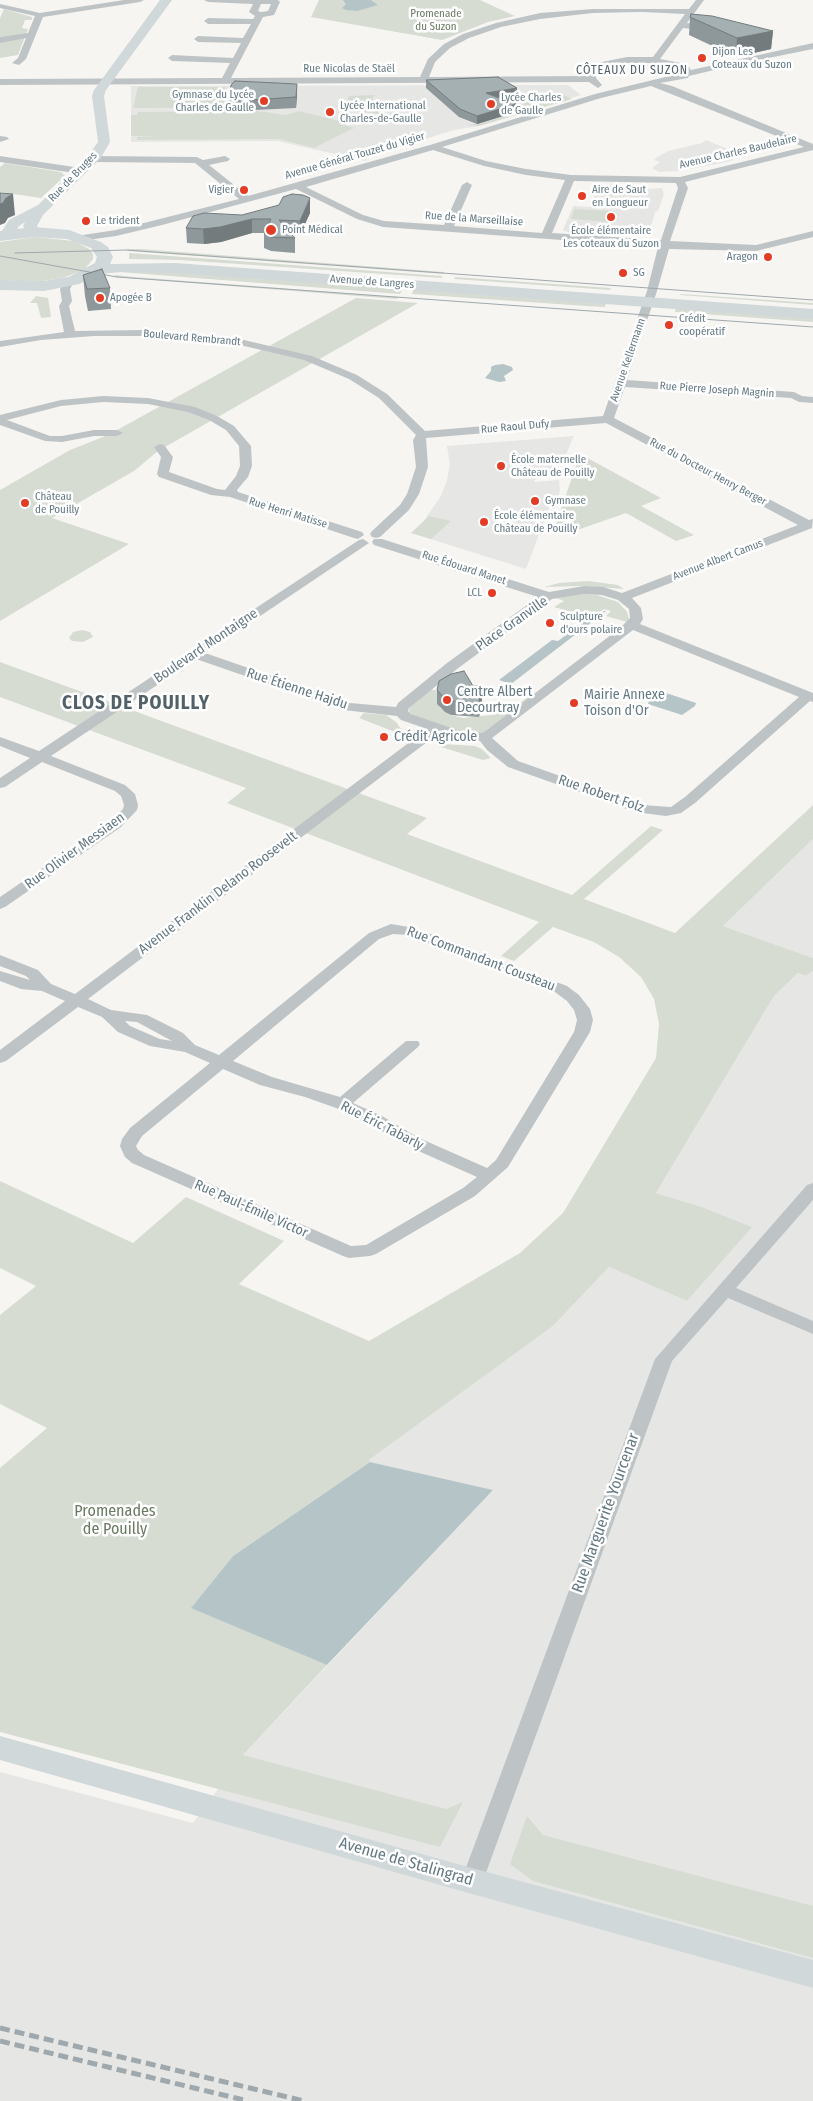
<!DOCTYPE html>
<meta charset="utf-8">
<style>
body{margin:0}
canvas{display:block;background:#f6f5f2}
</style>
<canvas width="813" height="2101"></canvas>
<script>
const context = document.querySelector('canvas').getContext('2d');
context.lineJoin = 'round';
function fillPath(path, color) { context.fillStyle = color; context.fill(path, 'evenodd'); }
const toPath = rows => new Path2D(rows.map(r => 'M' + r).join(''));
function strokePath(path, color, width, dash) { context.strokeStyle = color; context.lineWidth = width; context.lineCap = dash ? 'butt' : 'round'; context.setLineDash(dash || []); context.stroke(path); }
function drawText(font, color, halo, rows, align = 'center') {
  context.font = font + ' "Fira Sans Condensed",sans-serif'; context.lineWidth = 5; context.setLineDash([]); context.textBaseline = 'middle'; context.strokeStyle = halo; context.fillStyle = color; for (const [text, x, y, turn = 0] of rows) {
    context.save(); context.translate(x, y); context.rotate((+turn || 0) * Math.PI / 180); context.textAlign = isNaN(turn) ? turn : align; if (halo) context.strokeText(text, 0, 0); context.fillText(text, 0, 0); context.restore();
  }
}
fillPath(toPath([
 [568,85,581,95,479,126,454,130,367,157,366,161,277,141,131,142,131,86],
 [706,140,742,155,730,157,734,160,717,164,678,171,659,172,652,168,660,162,654,160,656,158,668,151,702,143],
 [599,184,647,189,662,188,664,194,658,211,655,212,652,223,648,229,649,229,647,235,621,233,620,236,568,232,563,230,573,206,590,207],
 [574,436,564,459,547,471,547,472,533,474,536,480,534,480,535,482,559,480,560,491,557,500,552,500,526,569,411,533,421,525,441,496,447,480,450,464,447,446],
 [813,839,813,958,723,926],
 [813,971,813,2101,0,2101,0,1772,193,1823,243,1755,493,1490,370,1462,369,1460,553,1326,609,1267,687,1301,751,1227,702,1207,656,1193,774,996,798,973,806,976]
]), '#e6e7e5');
fillPath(toPath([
 [319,0,480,0,515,16,488,22,442,40,311,17],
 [4,9,32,17,32,20,25,20,22,28,28,29,18,55,0,58,0,40,2,38,0,36,0,18],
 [138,87,225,87,223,108,133,108],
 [560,93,572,99,479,126,466,125,477,124,515,112,513,111,524,103,522,97],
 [375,95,372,98,373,101,390,105,391,107,377,114,344,108,349,96],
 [258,111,286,115,299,111,348,123,343,125,354,128,314,148,279,139,137,140,137,137,155,136,131,136,131,115,137,115,138,112],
 [5,163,61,172,65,176,41,198,0,192,0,167],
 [574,209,612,211,609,222,571,219],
 [35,237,74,241,89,249,93,254,93,259,84,270,63,278,36,282,0,280,0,242],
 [127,249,141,249,444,272,444,274,128,251],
 [129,253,442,276,442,278,180,260,129,259],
 [123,269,404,286,400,294,119,272],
 [116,275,134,277,398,297,397,299,113,277],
 [455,277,611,288,610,290,454,279],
 [414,288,606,302,605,307,586,306,412,294],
 [681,294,813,303,813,305,680,295],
 [36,296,48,298,51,317,41,318,37,303,30,303],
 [356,298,418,303,158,451,134,471,52,518,129,544,0,621,0,490,70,450,108,435],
 [676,307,813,317,813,322,675,312],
 [580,454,661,498,641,506,694,535,676,541,626,513,566,534,555,527],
 [429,516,451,521,431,539,411,533],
 [588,581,618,585,624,589,580,586,544,587,559,583],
 [583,594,597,595,618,602,627,612,629,619,627,622,606,616,611,611,604,609,592,618,554,607,564,601,556,598],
 [82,630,90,632,93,637,83,642,72,641,69,638,73,632],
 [0,662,427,818,407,834,572,895,651,826,663,830,584,899,675,933,813,805,813,839,723,926,813,958,813,971,806,976,798,973,774,996,656,1193,702,1207,752,1227,687,1301,609,1267,553,1326,369,1460,370,1462,233,1556,192,1607,327,1665,243,1755,446,1809,463,1802,440,1847,0,1732,0,1468,47,1428,0,1404,0,1315,36,1286,0,1268,0,1181,133,1243,186,1197,284,1241,239,1284,369,1341,520,1253,563,1213,656,1058,659,1024,654,999,641,977,619,957,594,942,553,927,514,961,501,956,539,922,227,803,246,788,0,697],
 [430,689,442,692,437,699,440,708,450,715,463,718,491,715,498,712,505,704,514,708,530,695,535,696,484,733,465,733,413,715,409,712,410,705],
 [364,713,386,715,396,722,404,733,400,734,359,718],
 [443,744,475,746,482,749,491,758,483,760,438,746],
 [527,1816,543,1835,813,1906,813,1958,533,1881,510,1864]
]), '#d7dcd3');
fillPath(toPath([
 [343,0,371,0,378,5,357,11,346,10,342,8,346,4],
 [495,365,503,364,512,367,513,370,504,376,506,381,499,382,485,378,491,371,491,367],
 [604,611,606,611,511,684,499,680,552,640,558,641,585,621,589,622],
 [663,692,696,703,695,706,682,715,648,704,649,701],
 [370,1462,493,1490,327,1665,191,1608,233,1556]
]), '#b5c4c6');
fillPath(toPath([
 [124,0,144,0,140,2,43,17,26,59,19,65,12,63,18,58,26,38,0,43,0,37,28,33,35,16,0,8,0,4,40,13,124,0],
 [204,0,278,0,280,2,274,15,263,17,231,78,420,77,428,59,444,44,463,34,496,23,540,13,593,9,689,9,696,0,704,0,687,23,710,25,714,28,710,31,683,28,660,59,681,63,688,66,691,70,813,43,813,49,739,64,689,76,688,78,660,83,672,86,813,144,813,150,685,182,688,188,670,241,756,245,813,231,813,237,756,251,669,249,657,291,627,380,794,392,802,396,813,397,813,403,799,402,791,398,625,387,614,418,809,520,813,519,812,528,632,598,641,608,643,619,640,624,813,693,813,702,810,701,695,803,681,813,666,816,635,812,508,767,487,750,480,741,465,741,439,733,88,999,111,1010,147,1015,183,1033,195,1045,219,1055,369,933,391,924,415,928,567,986,579,995,590,1009,593,1020,590,1032,508,1167,475,1196,376,1254,370,1256,349,1258,343,1256,132,1163,125,1157,120,1146,122,1139,130,1128,210,1063,185,1052,150,1046,118,1032,102,1017,78,1007,6,1061,0,1063,0,1050,65,1001,42,991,21,989,0,981,0,971,30,980,26,976,0,966,0,955,38,970,51,984,75,994,427,729,401,720,397,716,343,710,196,659,51,756,125,785,135,794,138,805,137,810,121,827,5,907,0,909,0,897,111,821,123,809,124,805,121,796,115,791,42,762,5,787,0,788,0,778,30,758,0,746,0,737,39,751,359,540,363,539,369,543,205,653,350,703,396,707,398,703,447,663,538,597,374,545,372,542,374,539,382,539,549,592,584,586,603,587,622,593,798,525,606,423,426,438,428,467,419,494,409,510,380,537,376,538,372,537,370,534,372,531,400,505,407,494,416,467,413,440,416,435,379,398,349,379,304,360,227,342,142,336,94,336,41,340,0,347,0,341,64,332,59,306,62,301,60,289,65,280,69,279,74,282,70,289,72,301,69,306,75,331,142,330,227,336,312,356,357,375,387,394,425,431,603,416,647,291,658,247,383,227,357,219,296,189,162,225,116,236,80,241,75,238,76,236,116,230,239,199,195,163,93,162,88,159,93,156,197,157,203,160,225,156,230,159,228,161,209,165,248,196,430,145,595,94,682,73,682,70,655,63,627,63,607,66,596,73,596,78,602,85,598,88,589,82,0,85,0,79,222,78,230,63,172,61,168,58,172,55,233,58,241,43,198,42,194,39,198,36,243,38,251,24,208,24,204,21,208,18,253,19,255,16,249,12,253,4,208,2,204,0],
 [261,4,271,4,268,11,261,12,258,11,261,4],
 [642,12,685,14,653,57,627,57,602,62,593,66,588,72,587,76,429,77,435,62,450,48,469,38,501,27,540,19,593,13,642,12],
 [651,86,804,147,680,177,571,175,526,169,486,161,442,147,601,98,651,86],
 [433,150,484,166,526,175,565,180,542,233,454,226,472,185,467,182,462,185,444,225,384,221,363,215,306,187,433,150],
 [574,181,676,183,678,188,661,240,552,233,574,181],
 [584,594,602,595,618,600,629,609,630,618,620,628,487,730,482,733,466,733,411,714,408,711,409,708,457,669,552,599,584,594],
 [633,630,799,697,685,797,671,807,642,805,518,761,492,738,633,630],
 [393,934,407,935,555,992,567,1001,574,1010,577,1020,574,1032,496,1160,487,1168,417,1137,382,1116,353,1103,418,1047,420,1044,418,1041,406,1041,340,1097,272,1077,233,1061,379,939,393,934],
 [125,1021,137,1022,172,1041,160,1039,130,1026,125,1021],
 [223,1069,260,1085,305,1097,336,1108,370,1124,405,1145,477,1177,463,1188,366,1245,351,1246,144,1155,138,1150,136,1146,142,1136,223,1069],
 [0,136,7,137,9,139,0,142,0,136],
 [0,156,81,168,86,171,81,174,0,162,0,156],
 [103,396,148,398,195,407,217,416,234,426,251,446,252,466,248,477,237,490,238,492,362,532,364,535,358,539,354,538,230,497,211,495,159,477,157,474,161,457,154,447,160,444,164,445,173,457,169,472,217,489,225,490,236,476,240,466,239,446,226,430,209,420,188,412,148,404,103,402,61,406,7,420,50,436,62,436,94,430,117,430,123,433,117,436,94,436,62,442,45,441,0,425,0,415,61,400,103,396],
 [813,1183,813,1200,736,1288,813,1321,813,1334,728,1298,672,1361,483,1881,480,1888,472,1890,464,1888,461,1881,655,1359,807,1185,813,1183]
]), '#bec4c6');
fillPath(toPath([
 [160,0,172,0,106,90,104,96,110,142,100,159,43,215,37,226,41,232,39,235,29,235,23,226,25,222,19,226,11,239,1,239,0,234,9,220,38,205,88,156,98,142,92,96,94,90,160,0],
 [0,1736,472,1868,813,1960,813,1988,472,1894,0,1760,0,1736]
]), '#d1d8da');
fillPath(toPath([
 [34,227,69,230,101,242,108,247,113,257,110,264,175,263,813,309,813,319,175,273,122,272,100,274,79,284,44,291,0,290,0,280,44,281,69,277,95,263,97,257,91,248,67,239,34,237,0,241,0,231,34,227]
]), '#d1d8da');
strokePath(toPath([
 [15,253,126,250,813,300],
 [0,256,117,277,813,327]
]), '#9fa8ac', 1);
strokePath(toPath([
 [0,2028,304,2101],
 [0,2041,248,2101]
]), '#9fa8ac', 5, [10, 5]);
fillPath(toPath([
 [690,17,773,31,771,49,736,57,689,35],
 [426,80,517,96,500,98,516,112,477,124,459,117,426,88],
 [297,94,296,108,254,110,230,108,229,98],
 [310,213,300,235,292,235,295,238,295,253,271,251,264,248,264,233,252,233,221,242,204,244,187,243,186,228,242,215],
 [83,275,110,288,111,309,88,311,85,296],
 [473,686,482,686,482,700,479,717,451,715,445,712,437,704,437,690]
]), '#8e979a');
fillPath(toPath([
 [773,31,771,49,736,57,737,38],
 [297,84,297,94,296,108,296,97],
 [517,88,517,96,486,100,486,93],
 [516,104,516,112,477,124,477,116],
 [13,194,15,215,8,218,5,223,0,225,0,204,6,198],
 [310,198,310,213,300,235,300,221],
 [252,219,252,233,221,242,204,244,203,229],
 [482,686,482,700,479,717,479,703]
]), '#747b7d');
const building = toPath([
 [691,14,712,16,773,31,737,38,690,17,691,14],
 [498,77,517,88,486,93,516,104,477,116,460,109,426,80,498,77],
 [235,81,297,84,296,97,253,100,229,98,231,85,235,81],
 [0,193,13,194,6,198,3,203,0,204,0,193],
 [292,194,303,195,310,198,300,221,279,220,295,238,271,237,264,233,271,219,252,219,220,227,203,229,186,228,193,216,204,213,242,215,279,205,283,197,292,194],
 [102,269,110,288,87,289,83,275,102,269],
 [464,671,473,686,482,686,479,703,451,701,445,699,437,690,439,681,451,674,464,671]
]);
fillPath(building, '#a5b0b3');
strokePath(building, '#747b7d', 1);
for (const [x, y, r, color] of [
 [702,58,5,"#e33c24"],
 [264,101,5,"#e33c24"],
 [491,104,5,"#e33c24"],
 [330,112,5,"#e33c24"],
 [244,190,5,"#e33c24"],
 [582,196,5,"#e33c24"],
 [611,217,5,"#e33c24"],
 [86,221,5,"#e33c24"],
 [271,230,6,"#e33c24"],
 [768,257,5,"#e33c24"],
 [623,273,5,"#e33c24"],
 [100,298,5,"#e33c24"],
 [669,325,5,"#e33c24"],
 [501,466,5,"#e33c24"],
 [535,501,5,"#e33c24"],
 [25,503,5,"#e33c24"],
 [484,522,5,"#e33c24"],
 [492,593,5,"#e33c24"],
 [550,623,5,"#e33c24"],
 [447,700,5,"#e33c24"],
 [574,703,5,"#e33c24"],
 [384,737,5,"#e33c24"]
]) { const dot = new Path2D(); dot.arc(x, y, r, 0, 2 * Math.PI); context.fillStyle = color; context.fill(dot); strokePath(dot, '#fff', 2); }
drawText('11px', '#6a7a63', '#fff', [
 ["Promenade",436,14],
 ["du Suzon",436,27]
]);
drawText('11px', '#647983', '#fff', [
 ["Dijon Les",712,52],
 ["Coteaux du Suzon",712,65],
 ["Gymnase du Lycée",254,95,"right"],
 ["Charles de Gaulle",254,108,"right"],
 ["Lycée Charles",501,98],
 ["de Gaulle",501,111],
 ["Lycée International",340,106],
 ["Charles-de-Gaulle",340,119],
 ["Vigier",234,190,"right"],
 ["Aire de Saut",592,190],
 ["en Longueur",592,203],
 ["Le trident",96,221],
 ["Point Médical",282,230],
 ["École élémentaire",611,231,"center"],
 ["Les coteaux du Suzon",611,244,"center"],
 ["Aragon",758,257,"right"],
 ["SG",633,273],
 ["Apogée B",110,298],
 ["Crédit",679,319],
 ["coopératif",679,332],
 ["École maternelle",511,460],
 ["Château de Pouilly",511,473],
 ["Château",35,497],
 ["de Pouilly",35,510],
 ["Gymnase",545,501],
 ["École élémentaire",494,516],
 ["Château de Pouilly",494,529],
 ["LCL",482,593,"right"],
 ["Sculpture",560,617],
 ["d'ours polaire",560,630]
], 'left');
drawText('11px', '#647983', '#fff', [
 ["Rue Nicolas de Staël",349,69],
 ["Avenue Charles Baudelaire",738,152,-13],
 ["Avenue Général Touzet du Vigier",355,156,-16],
 ["Rue de Bruges",73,177,-46],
 ["Rue de la Marseillaise",474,219,4],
 ["Avenue de Langres",372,282,4],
 ["Boulevard Rembrandt",192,338,5],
 ["Avenue Kellermann",628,360,-71],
 ["Rue Pierre Joseph Magnin",717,390,4],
 ["Rue Raoul Dufy",515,427,-5],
 ["Rue du Docteur Henry Berger",708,472,28],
 ["Rue Henri Matisse",288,513,17],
 ["Avenue Albert Camus",718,560,-21],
 ["Rue Édouard Manet",464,568,18]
]);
context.letterSpacing = '1px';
drawText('12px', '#526168', '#fff', [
 ["CÔTEAUX DU SUZON",632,71]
]);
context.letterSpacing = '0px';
drawText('14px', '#647983', '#fff', [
 ["Place Granville",512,624,-35],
 ["Boulevard Montaigne",206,646,-34],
 ["Rue Étienne Hajdu",297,689,18],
 ["Rue Robert Folz",601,794,19],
 ["Rue Olivier Messiaen",75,851,-36],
 ["Avenue Franklin Delano Roosevelt",218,893,-37],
 ["Rue Commandant Cousteau",481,959,21],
 ["Rue Éric Tabarly",382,1126,27],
 ["Rue Paul-Émile Victor",251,1209,24]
]);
drawText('14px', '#647983', '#fff', [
 ["Centre Albert",457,692],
 ["Decourtray",457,708],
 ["Mairie Annexe",584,695],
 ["Toison d'Or",584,711],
 ["Crédit Agricole",394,737]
], 'left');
drawText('16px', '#6a7a63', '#fff', [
 ["Promenades",115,1512],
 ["de Pouilly",115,1530]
]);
drawText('16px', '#647983', '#fff', [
 ["Rue Marguerite Yourcenar",606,1513,-70],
 ["Avenue de Stalingrad",406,1862,16]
]);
context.letterSpacing = '1px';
drawText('bold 19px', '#526168', '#fff', [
 ["CLOS DE POUILLY",136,704]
]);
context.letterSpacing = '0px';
</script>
